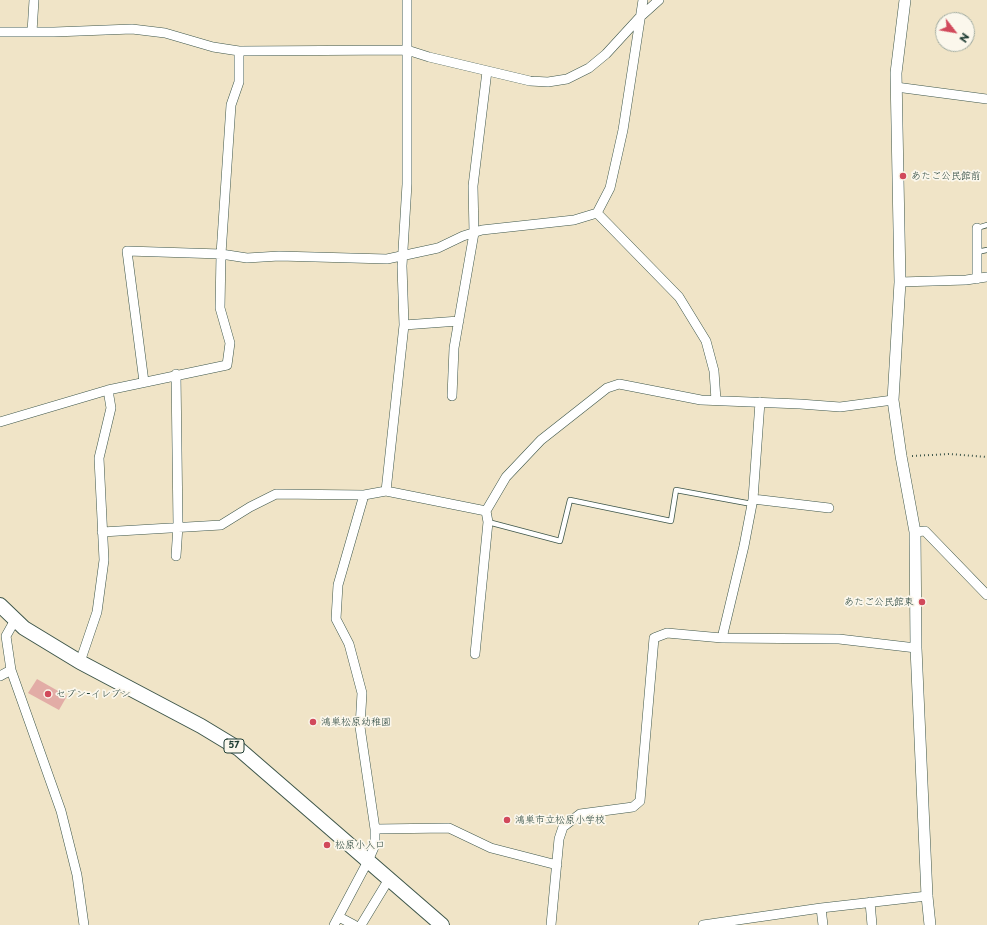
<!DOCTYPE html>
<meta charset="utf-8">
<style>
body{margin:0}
#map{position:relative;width:987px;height:925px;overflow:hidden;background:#f0e4c7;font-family:"Playpen Sans",sans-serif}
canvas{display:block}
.north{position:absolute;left:935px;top:12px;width:40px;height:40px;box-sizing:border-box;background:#fbf7ec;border:1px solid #a3ada2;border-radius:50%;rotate:121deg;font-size:11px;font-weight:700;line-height:16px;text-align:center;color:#1f3d34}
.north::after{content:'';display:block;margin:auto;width:14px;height:18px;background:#d1495b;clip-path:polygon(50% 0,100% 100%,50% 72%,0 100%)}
</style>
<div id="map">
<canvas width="987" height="925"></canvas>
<div class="north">N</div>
</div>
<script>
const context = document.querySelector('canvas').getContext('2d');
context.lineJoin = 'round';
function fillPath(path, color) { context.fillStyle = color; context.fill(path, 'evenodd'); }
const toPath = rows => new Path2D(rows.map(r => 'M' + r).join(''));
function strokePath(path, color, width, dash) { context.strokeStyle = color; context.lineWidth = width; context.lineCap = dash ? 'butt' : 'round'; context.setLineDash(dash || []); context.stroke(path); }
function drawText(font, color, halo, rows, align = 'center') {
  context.font = font + ' "Playpen Sans","Klee One",sans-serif'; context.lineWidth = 3.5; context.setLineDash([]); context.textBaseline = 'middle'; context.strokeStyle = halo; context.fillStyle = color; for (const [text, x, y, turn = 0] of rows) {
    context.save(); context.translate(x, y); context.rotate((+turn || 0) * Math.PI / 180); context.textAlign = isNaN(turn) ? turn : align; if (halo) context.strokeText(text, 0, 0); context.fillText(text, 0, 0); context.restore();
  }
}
fillPath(toPath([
 [37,679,67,696,59,710,28,693]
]), '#e2aca6');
const service = toPath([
 [977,228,987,225],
 [977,252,987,250],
 [488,522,560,541,570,500,671,521,676,490,752,504]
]);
const minor = toPath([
 [0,32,54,32,132,29,165,33,213,47,239,51,407,50,429,57,530,81,548,82,567,79,589,68,606,54,639,18,659,0],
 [32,32,34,0],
 [896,87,987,99],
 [597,213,679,297,706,341,714,371,716,400],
 [977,279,977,228],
 [900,282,966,280,987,277],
 [404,325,459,321],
 [144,382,127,251,221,254,247,258,279,256,387,259,438,248,463,236,482,230,574,220,597,213,610,188,623,130,643,0],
 [452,396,454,348,474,233,473,186,487,71],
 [0,422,108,390,227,365,230,343,220,308,221,254,231,105,239,82,239,51],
 [386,491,486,511,488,522,475,654],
 [753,499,829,508],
 [486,511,506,477,541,440,607,388,619,384,701,400,800,404,840,407,893,400],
 [102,532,221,525,250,507,276,494,364,495,386,491,404,325,402,266,407,184,407,0],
 [915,532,925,531,987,595],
 [176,556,178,526,176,374],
 [15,620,6,636,11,670,61,811,77,875,84,925],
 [722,638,744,546,753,499,760,402],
 [80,662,97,612,104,560,99,458,111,408,108,390],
 [0,676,11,670],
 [375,829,449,828,491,848,557,865],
 [870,902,872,925],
 [821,908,823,925],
 [339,917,354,925],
 [334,925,368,861,375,845,375,829,360,727,362,693,349,644,336,619,338,585,364,495],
 [361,925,389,879],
 [551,925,559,839,563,827,580,814,633,807,640,801,654,638,667,633,722,638,839,639,916,648],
 [703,925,821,908,927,896]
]);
const tertiary = toPath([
 [905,0,896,73,900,282,893,400,901,456,915,532,916,648,927,896,930,925]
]);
const primary = toPath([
 [0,605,24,628,80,662,201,726,239,749,442,925]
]);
strokePath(service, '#3e564a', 6);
strokePath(minor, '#3e564a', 10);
strokePath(tertiary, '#3e564a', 12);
strokePath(primary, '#3e564a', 16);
strokePath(toPath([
 [912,456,950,454,987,457]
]), '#3e564a', 2, [1, 3]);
strokePath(service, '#fff', 4.5);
strokePath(minor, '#fff', 9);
strokePath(tertiary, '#fff', 11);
strokePath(primary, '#fff', 14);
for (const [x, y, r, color] of [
 [903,176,4,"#d1495b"],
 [922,602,4,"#d1495b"],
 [48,694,4,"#d1495b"],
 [313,722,4,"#d1495b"],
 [507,820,4,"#d1495b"],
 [327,845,4,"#d1495b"]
]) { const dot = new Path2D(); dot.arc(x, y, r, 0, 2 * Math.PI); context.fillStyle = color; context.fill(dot); strokePath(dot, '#fbf7ec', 1.5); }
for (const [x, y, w] of [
 [234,746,20]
]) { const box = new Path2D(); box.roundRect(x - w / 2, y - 7, w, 14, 3); context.fillStyle = '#fbf7ec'; context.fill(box); strokePath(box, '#1f3d34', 1); }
drawText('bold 9px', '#1f3d34', null, [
 ["57",234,746]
]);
drawText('10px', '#1f3d34', '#fbf7ec', [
 ["あたご公民館前",911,176],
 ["あたご公民館東",914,602,"right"],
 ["セブン-イレブン",56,694],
 ["鴻巣松原幼稚園",321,722],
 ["鴻巣市立松原小学校",515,820],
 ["松原小入口",335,845]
], 'left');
</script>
